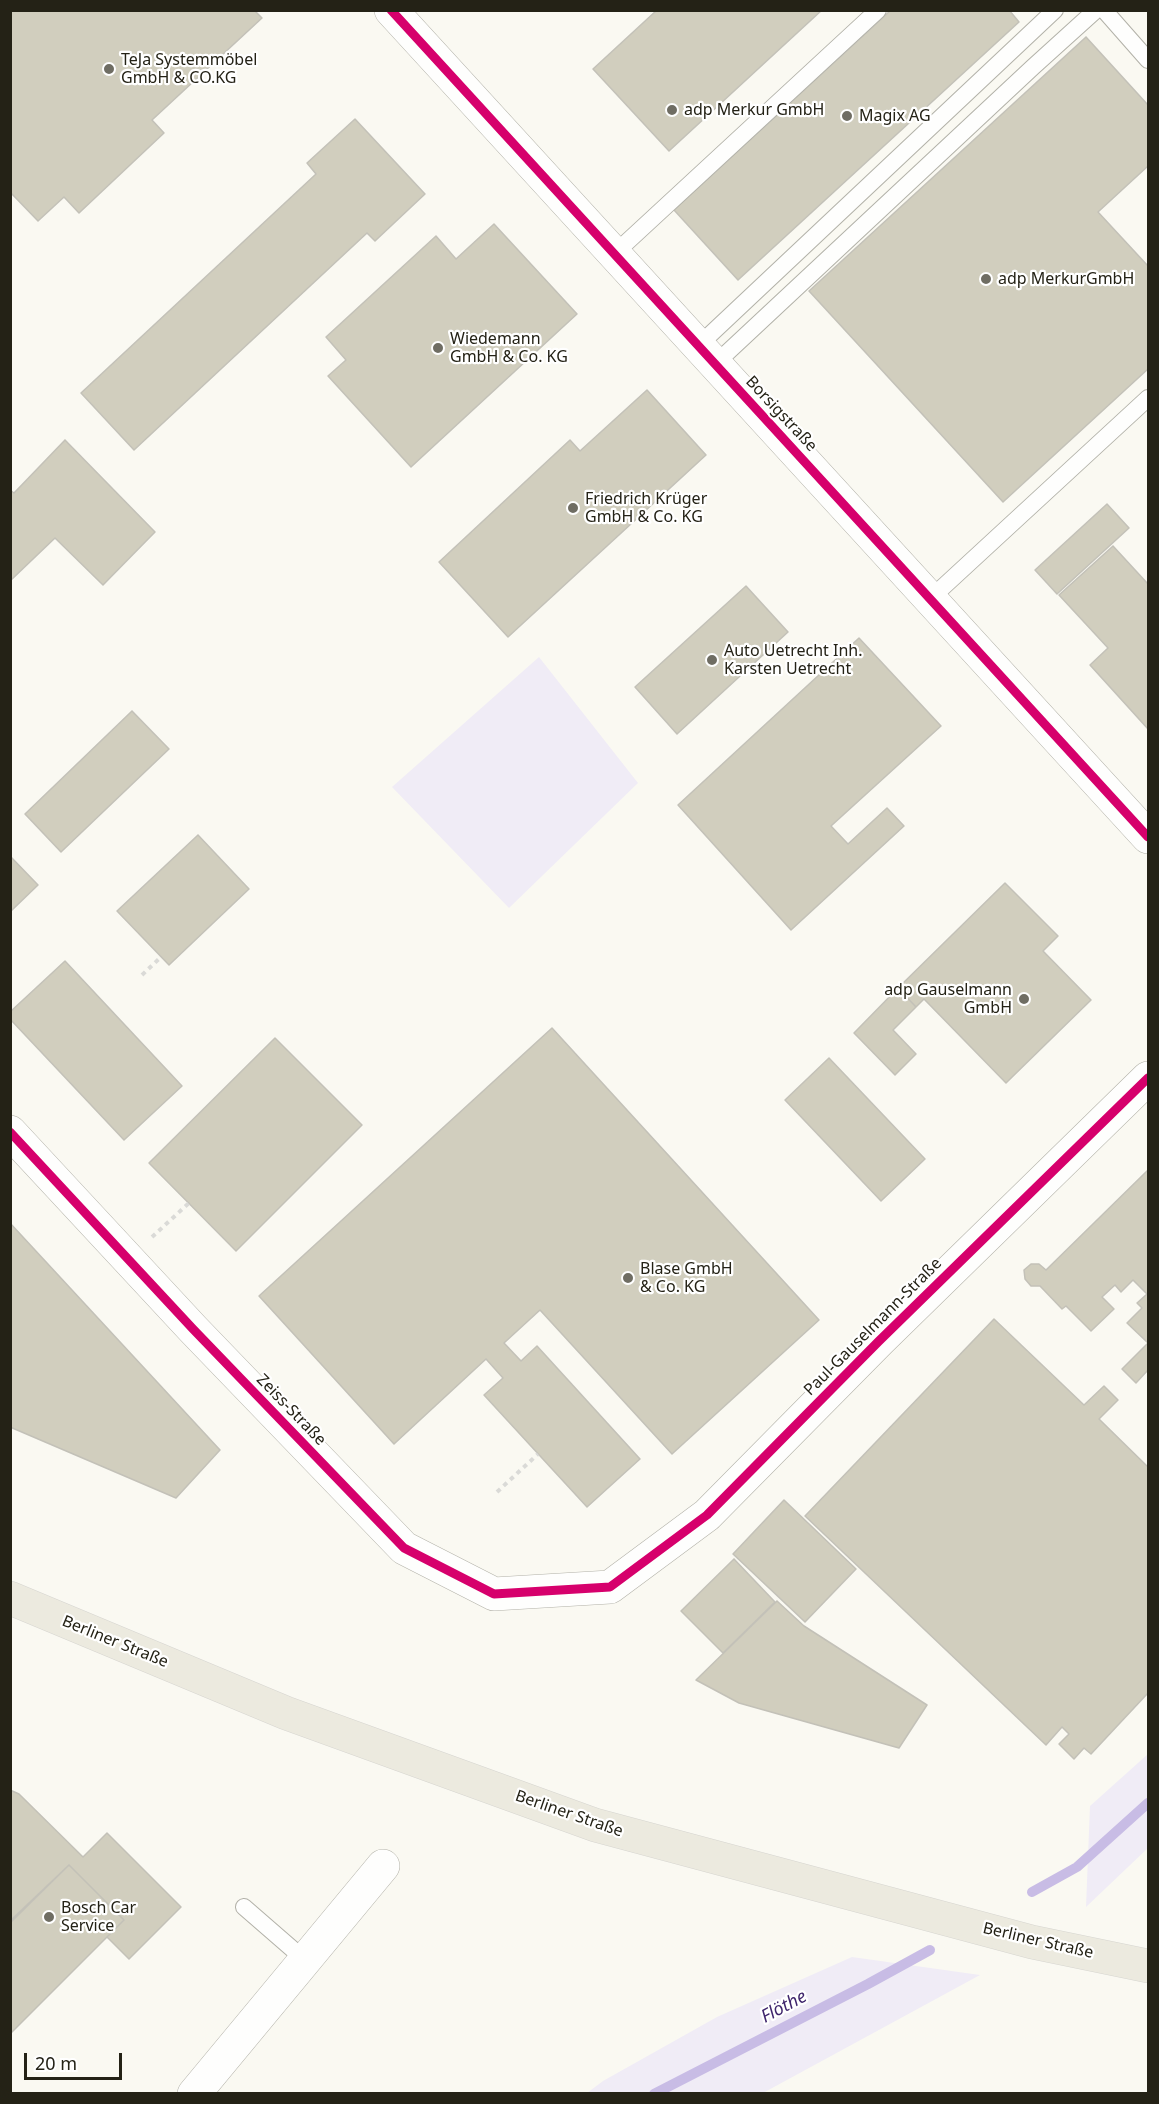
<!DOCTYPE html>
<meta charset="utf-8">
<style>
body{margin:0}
#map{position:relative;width:1159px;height:2104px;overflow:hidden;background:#faf9f2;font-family:"Noto Sans",sans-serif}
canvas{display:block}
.frame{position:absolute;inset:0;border:12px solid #242216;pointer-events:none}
.scale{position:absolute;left:24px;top:2053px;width:98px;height:27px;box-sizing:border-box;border:3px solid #242216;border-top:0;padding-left:8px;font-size:18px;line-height:21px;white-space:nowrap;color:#242216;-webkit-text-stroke:4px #fff;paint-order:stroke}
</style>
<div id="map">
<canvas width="1159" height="2104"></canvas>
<div class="frame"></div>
<div class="scale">20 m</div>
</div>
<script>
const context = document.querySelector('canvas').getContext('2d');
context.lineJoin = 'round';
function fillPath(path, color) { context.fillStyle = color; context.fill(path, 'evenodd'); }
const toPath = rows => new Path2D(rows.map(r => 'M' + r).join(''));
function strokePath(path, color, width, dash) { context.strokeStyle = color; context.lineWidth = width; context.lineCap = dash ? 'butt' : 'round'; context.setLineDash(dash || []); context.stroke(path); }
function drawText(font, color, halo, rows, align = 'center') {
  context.font = font + ' "Noto Sans",sans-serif'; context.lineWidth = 4.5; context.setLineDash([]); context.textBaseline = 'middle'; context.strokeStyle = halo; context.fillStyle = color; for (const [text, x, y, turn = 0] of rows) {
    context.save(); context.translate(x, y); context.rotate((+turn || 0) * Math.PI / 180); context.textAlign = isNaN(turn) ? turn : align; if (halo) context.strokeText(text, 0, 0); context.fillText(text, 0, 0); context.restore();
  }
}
fillPath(toPath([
 [539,657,638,783,509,908,392,787],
 [1148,1754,1148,1848,1086,1907,1090,1806],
 [852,1957,980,1975,763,2093,587,2093,603,2081,717,2017]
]), '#f0ecf6');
strokePath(toPath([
 [1032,1892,1077,1867,1148,1803],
 [654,2094,868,1984,930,1950]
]), '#c8bce5', 10);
const building = toPath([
 [10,10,254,10,262,18,152,120,164,133,79,213,64,197,38,221,10,192,10,10],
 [657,10,822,10,669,151,593,69,657,10],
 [891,10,1009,10,1019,22,738,280,674,210,891,10],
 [1086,37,1148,105,1148,166,1098,212,1148,266,1148,369,1003,502,809,291,1086,37],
 [355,119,425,194,375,241,367,233,134,450,81,393,316,174,307,163,355,119],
 [494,224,577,314,411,467,328,376,346,360,326,337,436,236,456,259,494,224],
 [647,390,706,455,508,637,439,562,570,440,580,451,647,390],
 [65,440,155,532,103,585,55,538,10,581,10,490,14,493,65,440],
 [1107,504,1129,528,1057,594,1035,570,1107,504],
 [1113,546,1148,584,1148,729,1090,665,1108,648,1059,595,1113,546],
 [746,586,788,632,677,734,635,687,746,586],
 [859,638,941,726,831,826,848,844,887,808,904,826,791,930,678,805,859,638],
 [132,711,169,749,61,852,25,814,132,711],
 [198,835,249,889,169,965,117,911,198,835],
 [10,856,38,885,10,912,10,856],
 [1005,883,1058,936,1043,951,1091,1000,1006,1083,924,999,916,1007,898,988,1005,883],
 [65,961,182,1086,124,1140,10,1019,10,1012,65,961],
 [898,988,916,1007,893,1030,916,1054,895,1075,854,1033,898,988],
 [552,1028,819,1320,672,1454,540,1310,504,1343,521,1361,537,1346,640,1459,587,1507,484,1395,503,1378,486,1359,394,1444,259,1296,552,1028],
 [275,1038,362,1125,236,1251,149,1163,275,1038],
 [829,1058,925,1159,881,1201,785,1100,829,1058],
 [1148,1170,1148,1370,1136,1383,1122,1369,1148,1343,1127,1323,1142,1308,1137,1303,1147,1294,1133,1280,1121,1292,1115,1285,1102,1297,1114,1309,1091,1331,1066,1306,1062,1309,1040,1286,1031,1286,1025,1279,1024,1270,1031,1264,1039,1264,1046,1270,1148,1170],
 [10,1223,220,1450,176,1498,10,1427,10,1223],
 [994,1319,1084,1405,1104,1386,1118,1400,1099,1419,1148,1467,1148,1693,1091,1754,1084,1748,1074,1759,1059,1744,1069,1734,1062,1727,1046,1745,805,1516,994,1319],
 [784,1500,856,1569,805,1622,733,1554,784,1500],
 [734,1559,775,1602,723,1653,681,1611,734,1559],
 [777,1601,804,1626,927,1705,899,1748,739,1703,696,1680,777,1601],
 [10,1790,19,1794,83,1857,107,1833,181,1907,129,1959,107,1937,124,1920,69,1865,11,1922,10,1790],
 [69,1865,124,1920,10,2034,10,1921,69,1865]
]);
fillPath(building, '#d1cebe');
strokePath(building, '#c3c1b8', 1.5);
const lane = toPath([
 [1104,10,1148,60],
 [614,254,878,10],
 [698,346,1055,10],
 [715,364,1033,67,1096,10],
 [930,599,1148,398],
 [244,1907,305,1960]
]);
const street = toPath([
 [391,10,1148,837],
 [10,1132,193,1329,404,1548,494,1594,610,1587,707,1515,879,1341,1148,1078],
 [194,2094,383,1866]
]);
const primary = toPath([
 [10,1598,286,1713,595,1825,1032,1942,1148,1966]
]);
strokePath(lane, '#b2b1a8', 18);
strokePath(street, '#b2b1a8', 34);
strokePath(primary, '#d6d5d0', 34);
strokePath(toPath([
 [142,975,161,957],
 [152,1237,189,1203],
 [497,1492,538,1454]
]), '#dadad7', 4, [4.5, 4.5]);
strokePath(lane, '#fefefd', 16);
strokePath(street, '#fefefd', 33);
strokePath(primary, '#eceadf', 33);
strokePath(toPath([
 [391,10,1148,837],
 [10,1132,193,1329,404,1548,494,1594,610,1587,707,1515,879,1341,1148,1078]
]), '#d6006c', 9);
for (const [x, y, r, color] of [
 [109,69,6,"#6f6d63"],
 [672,110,6,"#6f6d63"],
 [847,116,6,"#6f6d63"],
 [986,279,6,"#6f6d63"],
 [438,348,6,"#6f6d63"],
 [573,508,6,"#6f6d63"],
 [712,660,6,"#6f6d63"],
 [1024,999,6,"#6f6d63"],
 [628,1278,6,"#6f6d63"],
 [49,1917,6,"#6f6d63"]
]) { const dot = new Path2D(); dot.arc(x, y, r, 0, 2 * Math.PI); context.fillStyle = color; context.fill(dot); strokePath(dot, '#fff', 2); }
drawText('16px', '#242216', '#fff', [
 ["TeJa Systemmöbel",121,60],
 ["GmbH & CO.KG",121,78],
 ["adp Merkur GmbH",684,110],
 ["Magix AG",859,116],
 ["adp MerkurGmbH",998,279],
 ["Wiedemann",450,339],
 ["GmbH & Co. KG",450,357],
 ["Friedrich Krüger",585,499],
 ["GmbH & Co. KG",585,517],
 ["Auto Uetrecht Inh.",724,651],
 ["Karsten Uetrecht",724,669],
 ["adp Gauselmann",1012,990,"right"],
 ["GmbH",1012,1008,"right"],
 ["Blase GmbH",640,1269],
 ["& Co. KG",640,1287],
 ["Bosch Car",61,1908],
 ["Service",61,1926]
], 'left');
drawText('16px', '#242216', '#fff', [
 ["Borsigstraße",781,414,47],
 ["Paul-Gauselmann-Straße",873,1327,-45],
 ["Zeiss-Straße",291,1410,46],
 ["Berliner Straße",115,1642,22],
 ["Berliner Straße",569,1814,19],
 ["Berliner Straße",1038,1941,13]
]);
drawText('italic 18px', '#3f256c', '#fff', [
 ["Flöthe",784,2007,-28]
]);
</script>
